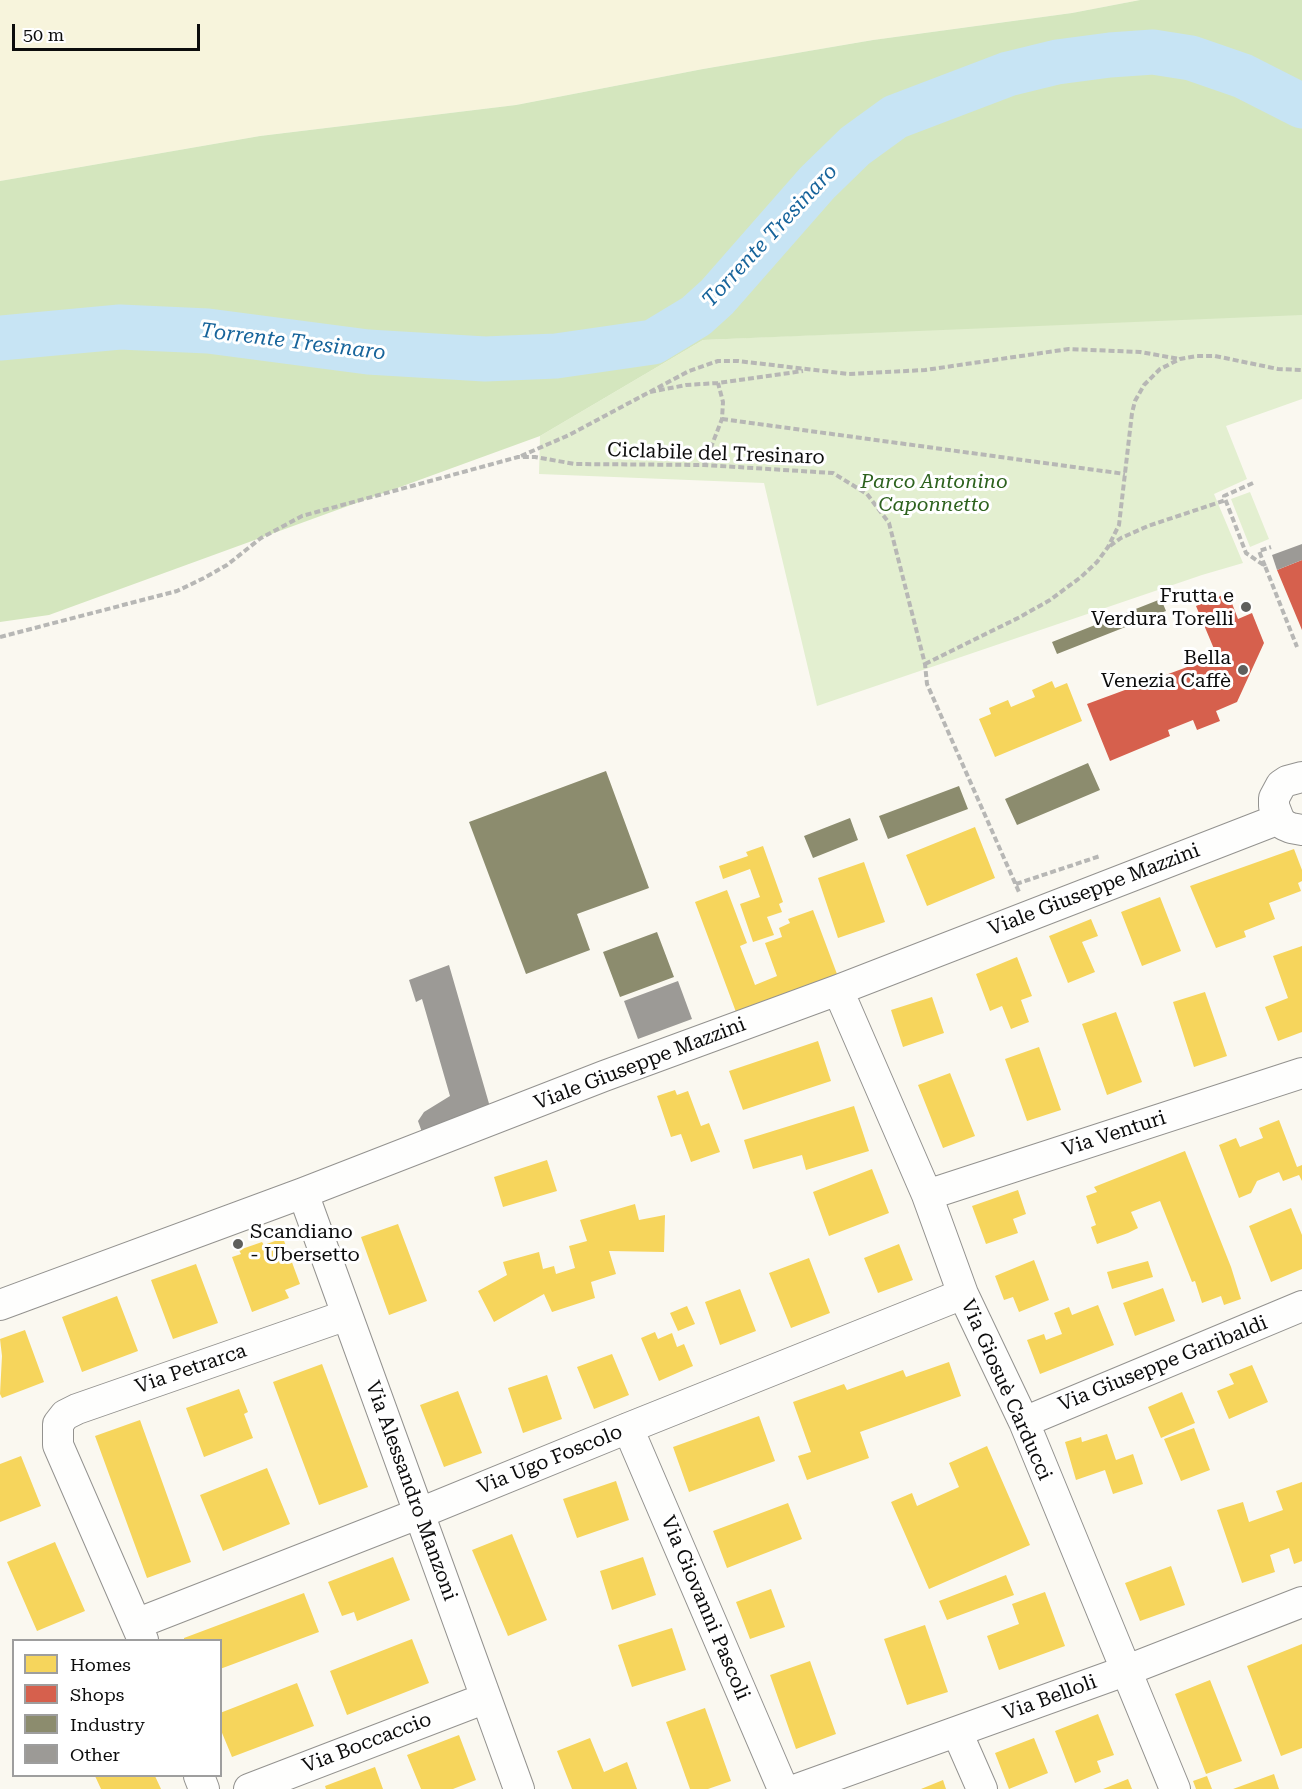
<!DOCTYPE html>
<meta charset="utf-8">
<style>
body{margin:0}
#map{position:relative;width:1302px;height:1789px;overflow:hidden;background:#faf8f0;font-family:"Roboto Serif",serif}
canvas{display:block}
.legend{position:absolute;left:12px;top:1639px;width:210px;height:138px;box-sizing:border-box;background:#fff;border:2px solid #9e9e9e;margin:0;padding:8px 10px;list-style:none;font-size:18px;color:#0c0c0c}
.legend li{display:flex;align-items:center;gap:12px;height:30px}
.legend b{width:30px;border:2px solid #9e9e9e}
.scale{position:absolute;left:12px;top:24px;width:188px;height:27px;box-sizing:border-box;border:3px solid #0c0c0c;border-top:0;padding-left:8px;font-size:18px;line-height:21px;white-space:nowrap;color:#0c0c0c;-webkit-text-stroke:4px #fff;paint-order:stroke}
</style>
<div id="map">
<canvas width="1302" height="1789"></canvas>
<ul class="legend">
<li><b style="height:16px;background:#f6d55c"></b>Homes</li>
<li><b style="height:16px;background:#d6604d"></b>Shops</li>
<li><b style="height:16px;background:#8c8c6e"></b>Industry</li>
<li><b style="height:16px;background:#9c9a96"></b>Other</li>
</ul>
<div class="scale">50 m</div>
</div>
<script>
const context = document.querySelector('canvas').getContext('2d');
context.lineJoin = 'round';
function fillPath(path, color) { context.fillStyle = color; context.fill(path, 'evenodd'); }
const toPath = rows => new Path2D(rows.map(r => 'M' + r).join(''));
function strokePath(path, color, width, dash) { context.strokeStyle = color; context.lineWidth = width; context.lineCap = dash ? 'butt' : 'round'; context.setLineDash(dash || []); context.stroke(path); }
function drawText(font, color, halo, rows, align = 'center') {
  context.font = font + ' "Roboto Serif",serif'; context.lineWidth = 6; context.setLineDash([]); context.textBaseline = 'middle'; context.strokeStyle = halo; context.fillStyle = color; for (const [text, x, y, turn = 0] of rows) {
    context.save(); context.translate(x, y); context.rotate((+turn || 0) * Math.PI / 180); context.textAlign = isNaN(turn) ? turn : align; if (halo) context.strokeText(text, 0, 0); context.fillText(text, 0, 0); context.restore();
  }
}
fillPath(toPath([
 [0,0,1140,0,1072,13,873,40,703,69,516,105,260,136,0,181]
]), '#f7f4dc');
fillPath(toPath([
 [1302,313,1302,399,1226,426,1247,479,1214,494,1243,563,1202,575,817,706,764,483,539,474,540,436,703,340],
 [1250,492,1269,539,1250,547,1231,499]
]), '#e3efd0');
fillPath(toPath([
 [1140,0,1302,0,1302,315,703,340,540,436,49,615,0,622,0,181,260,136,516,105,703,69,873,40,1072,13]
]), '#d4e6be');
fillPath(toPath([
 [1052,681,1055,688,1067,683,1082,721,995,757,979,719,991,714,989,708,1008,700,1011,707,1035,697,1032,690],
 [975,827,995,878,927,906,906,855],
 [763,846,783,902,779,904,782,912,767,917,774,935,753,942,740,904,760,897,750,869,723,879,719,866,748,856,746,852],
 [1294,849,1302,870,1302,881,1298,883,1301,891,1269,903,1275,919,1244,931,1246,937,1216,948,1190,886],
 [864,862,885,922,838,938,818,878],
 [727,890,747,943,740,946,755,985,777,976,765,943,782,937,779,928,790,923,788,919,813,910,837,974,736,1012,695,902],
 [1160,897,1181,951,1142,966,1121,912],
 [1091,919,1098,936,1082,942,1095,972,1068,983,1049,936],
 [1302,946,1302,1032,1278,1041,1265,1007,1288,998,1273,956],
 [1017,957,1032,996,1021,1000,1029,1022,1011,1029,1002,1006,990,1011,976,974],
 [1205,992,1227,1056,1194,1067,1173,1002],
 [932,997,944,1033,903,1047,891,1010],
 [1116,1012,1142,1082,1107,1095,1082,1024],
 [818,1041,831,1081,743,1110,729,1071],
 [1039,1047,1061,1110,1027,1121,1005,1059],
 [950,1073,975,1136,943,1148,918,1085],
 [675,1090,677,1095,688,1091,701,1126,709,1123,720,1152,691,1162,681,1134,671,1137,657,1096],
 [854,1106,869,1151,806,1170,802,1155,753,1169,744,1140],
 [1279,1120,1297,1167,1302,1165,1302,1181,1299,1175,1283,1181,1279,1172,1257,1181,1251,1193,1239,1198,1219,1145,1236,1138,1240,1147,1263,1138,1259,1128],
 [1185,1151,1231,1267,1241,1299,1224,1305,1221,1296,1202,1303,1195,1281,1192,1282,1160,1201,1131,1212,1138,1228,1128,1233,1097,1244,1091,1227,1096,1225,1086,1196,1097,1192,1094,1187],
 [547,1160,557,1191,503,1207,494,1177],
 [872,1169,889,1213,829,1236,813,1192],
 [1018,1190,1026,1214,1013,1219,1018,1233,986,1244,972,1206],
 [635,1204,639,1220,665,1215,664,1252,609,1251,616,1274,591,1282,595,1298,552,1312,544,1294,494,1322,478,1291,507,1275,503,1262,539,1252,543,1269,554,1266,556,1274,575,1268,569,1246,587,1241,580,1220],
 [1291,1208,1302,1235,1302,1269,1271,1282,1249,1226],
 [398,1224,427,1301,389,1315,361,1237],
 [283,1238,300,1284,285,1290,289,1298,252,1312,232,1257,241,1254,239,1250,262,1242,264,1245],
 [899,1244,913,1280,878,1293,864,1258],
 [809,1258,830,1313,791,1328,769,1273],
 [1034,1260,1049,1300,1019,1312,1013,1297,1004,1300,995,1276],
 [1148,1261,1153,1277,1112,1289,1107,1272],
 [196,1264,218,1323,173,1339,151,1280],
 [1163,1288,1175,1321,1135,1336,1123,1303],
 [740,1289,756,1331,720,1345,705,1302],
 [117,1296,138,1351,82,1372,62,1317],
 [1098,1305,1114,1345,1040,1374,1027,1340,1044,1334,1046,1340,1062,1334,1054,1313,1069,1307,1072,1315],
 [687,1306,695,1324,678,1331,670,1313],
 [25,1330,44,1382,2,1398,0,1394,2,1356,0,1339],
 [655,1332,658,1339,672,1333,677,1347,684,1344,693,1366,659,1381,641,1338],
 [612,1354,629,1395,594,1409,577,1367],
 [949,1362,961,1396,860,1432,869,1458,807,1480,798,1456,811,1452,793,1402,844,1384,847,1390,903,1370,906,1377],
 [322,1364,368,1487,319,1505,273,1382],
 [1252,1365,1268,1402,1229,1419,1217,1391,1234,1384,1229,1374],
 [547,1375,562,1419,523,1433,508,1388],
 [239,1389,248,1412,244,1414,253,1438,204,1457,186,1408],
 [458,1391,482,1453,444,1467,420,1405],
 [1182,1392,1195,1423,1161,1438,1148,1407],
 [759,1416,775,1461,689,1492,673,1447],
 [140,1420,191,1562,147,1578,95,1436],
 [1194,1428,1210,1470,1181,1481,1164,1439],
 [1107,1434,1116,1460,1133,1454,1143,1484,1113,1494,1105,1470,1076,1480,1065,1442,1081,1437,1082,1442],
 [987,1446,1030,1545,929,1589,891,1502,912,1493,917,1506,959,1487,949,1463],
 [21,1456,41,1506,0,1522,0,1464],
 [267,1468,290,1524,223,1551,200,1495],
 [616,1481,629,1520,577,1538,563,1499],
 [1302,1482,1302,1561,1294,1564,1289,1548,1270,1555,1275,1572,1242,1583,1217,1510,1243,1502,1249,1522,1283,1510,1276,1491],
 [788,1503,802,1539,727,1568,713,1531],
 [512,1534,547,1620,508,1636,472,1550],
 [55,1542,85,1611,37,1631,7,1562],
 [393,1557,410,1600,357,1621,354,1612,342,1616,328,1582],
 [643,1557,656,1595,612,1610,600,1571],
 [1171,1566,1185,1605,1140,1621,1125,1583],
 [1006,1575,1014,1595,947,1620,939,1601],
 [771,1589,785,1627,750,1639,736,1602],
 [1045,1592,1065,1646,999,1670,987,1636,1019,1624,1012,1604],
 [304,1593,319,1632,220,1669,220,1640,184,1640,184,1638],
 [925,1625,948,1692,907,1705,884,1639],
 [672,1628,686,1670,632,1687,618,1645],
 [412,1639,429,1683,347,1715,330,1671],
 [1302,1644,1302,1748,1281,1756,1247,1666],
 [810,1661,836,1734,796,1749,770,1675],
 [1210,1680,1242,1761,1206,1774,1175,1694],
 [297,1683,314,1726,232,1757,220,1728,220,1713],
 [705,1708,731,1781,708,1789,690,1789,666,1722],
 [1098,1714,1114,1755,1097,1761,1101,1772,1075,1783,1055,1731],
 [459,1735,476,1780,453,1789,421,1789,407,1755],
 [590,1738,604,1772,627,1762,637,1789,572,1789,557,1751],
 [1034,1738,1048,1773,1009,1789,995,1753],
 [375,1767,383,1789,326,1789,325,1786],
 [1274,1774,1279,1789,1233,1789],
 [95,1776,155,1776,161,1789,101,1789],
 [1207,1776,1212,1789,1196,1789,1193,1781],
 [1128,1779,1132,1789,1103,1789],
 [943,1780,946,1789,921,1789]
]), '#f6d55c');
fillPath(toPath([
 [1302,560,1302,630,1277,570],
 [1228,593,1238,619,1252,613,1264,643,1237,702,1216,711,1220,721,1197,730,1193,720,1168,730,1170,736,1110,761,1087,704,1217,656,1196,606]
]), '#d6604d');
fillPath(toPath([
 [1161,599,1166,611,1057,654,1052,642],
 [1088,763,1100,790,1017,825,1005,799],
 [606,771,649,888,577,914,590,950,526,974,469,822],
 [959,786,968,809,888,839,879,816],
 [850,818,858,840,813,858,804,836],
 [657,932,674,977,620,997,603,952]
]), '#8c8c6e');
strokePath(toPath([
 [0,338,120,327,208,331,368,352,485,359,556,356,653,342,696,316,717,297,817,183,855,146,895,117,1008,74,1057,62,1110,55,1153,52,1191,58,1243,76,1302,106]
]), '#c7e4f4', 45);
fillPath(toPath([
 [1302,544,1302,560,1277,570,1272,555],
 [449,965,490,1107,423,1135,418,1121,424,1112,450,1096,422,999,416,1002,409,980],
 [678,981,692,1019,638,1039,624,1001]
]), '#9c9a96');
const minor = toPath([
 [1302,777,1287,781,1281,785,1274,798,1274,806,1279,819,1284,825,1291,828,1302,830],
 [838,990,927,1195,963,1294,1024,1422,1175,1789],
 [303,1193,519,1789],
 [927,1195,1302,1073],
 [0,1305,303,1193,604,1076,838,990,1279,819],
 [1024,1422,1302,1306],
 [628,1428,783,1789],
 [136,1624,420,1513,628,1428,963,1294],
 [143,1640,58,1445,58,1424,65,1415,77,1409,347,1315],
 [957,1732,982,1789],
 [199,1776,204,1789],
 [249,1789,486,1698],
 [797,1789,1125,1671,1302,1602]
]);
strokePath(minor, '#93928f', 32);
strokePath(toPath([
 [650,392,686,385,718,383,803,371],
 [722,419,1125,474],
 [521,456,569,435,689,371,718,361,738,361,849,374,925,370,1069,349,1140,352,1180,359],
 [704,465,722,419,723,402,718,383],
 [1253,483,1224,496,1246,553,1265,566,1297,647],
 [1110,546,1121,538,1148,526,1226,500],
 [1265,566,1259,551,1271,547],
 [0,637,177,591,204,578,227,565,261,538,302,516,518,457,535,457,575,464,704,465,833,473,867,494,889,523,925,664,927,684,1019,892],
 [925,664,1020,617,1050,600,1081,577,1097,562,1108,547,1119,525,1132,413,1135,401,1144,385,1160,369,1180,359,1197,356,1215,356,1278,369,1302,370],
 [1016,884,1100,856]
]), '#b7b7b5', 4, [6, 3]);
strokePath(minor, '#fefefd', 30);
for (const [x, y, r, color] of [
 [1246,607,6,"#5f5f5c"],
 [1243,670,6,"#5f5f5c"],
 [238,1244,6,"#5f5f5c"]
]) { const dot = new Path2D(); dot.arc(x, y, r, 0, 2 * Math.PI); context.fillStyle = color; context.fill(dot); strokePath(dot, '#fff', 2); }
drawText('20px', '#0c0c0c', '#fff', [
 ["Ciclabile del Tresinaro",716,454,2],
 ["Viale Giuseppe Mazzini",1094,890,-21],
 ["Viale Giuseppe Mazzini",640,1064,-21],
 ["Via Venturi",1114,1134,-18],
 ["Via Giuseppe Garibaldi",1163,1364,-22],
 ["Via Petrarca",191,1369,-19],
 ["Via Giosuè Carducci",1006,1390,66],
 ["Via Ugo Foscolo",550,1460,-22],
 ["Via Alessandro Manzoni",411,1491,70],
 ["Via Giovanni Pascoli",705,1608,67],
 ["Via Belloli",1050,1698,-20],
 ["Via Boccaccio",367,1743,-21]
]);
drawText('italic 20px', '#2d621e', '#fff', [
 ["Parco Antonino",934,482],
 ["Caponnetto",934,505]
]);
drawText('20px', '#0c0c0c', '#fff', [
 ["Frutta e",1234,596],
 ["Verdura Torelli",1234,619],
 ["Bella",1231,658],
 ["Venezia Caffè",1231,681],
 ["Scandiano",250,1232,"left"],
 ["- Ubersetto",250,1255,"left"]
], 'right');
drawText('italic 21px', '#17649b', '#fff', [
 ["Torrente Tresinaro",770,236,-47],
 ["Torrente Tresinaro",293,342,7]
]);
</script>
